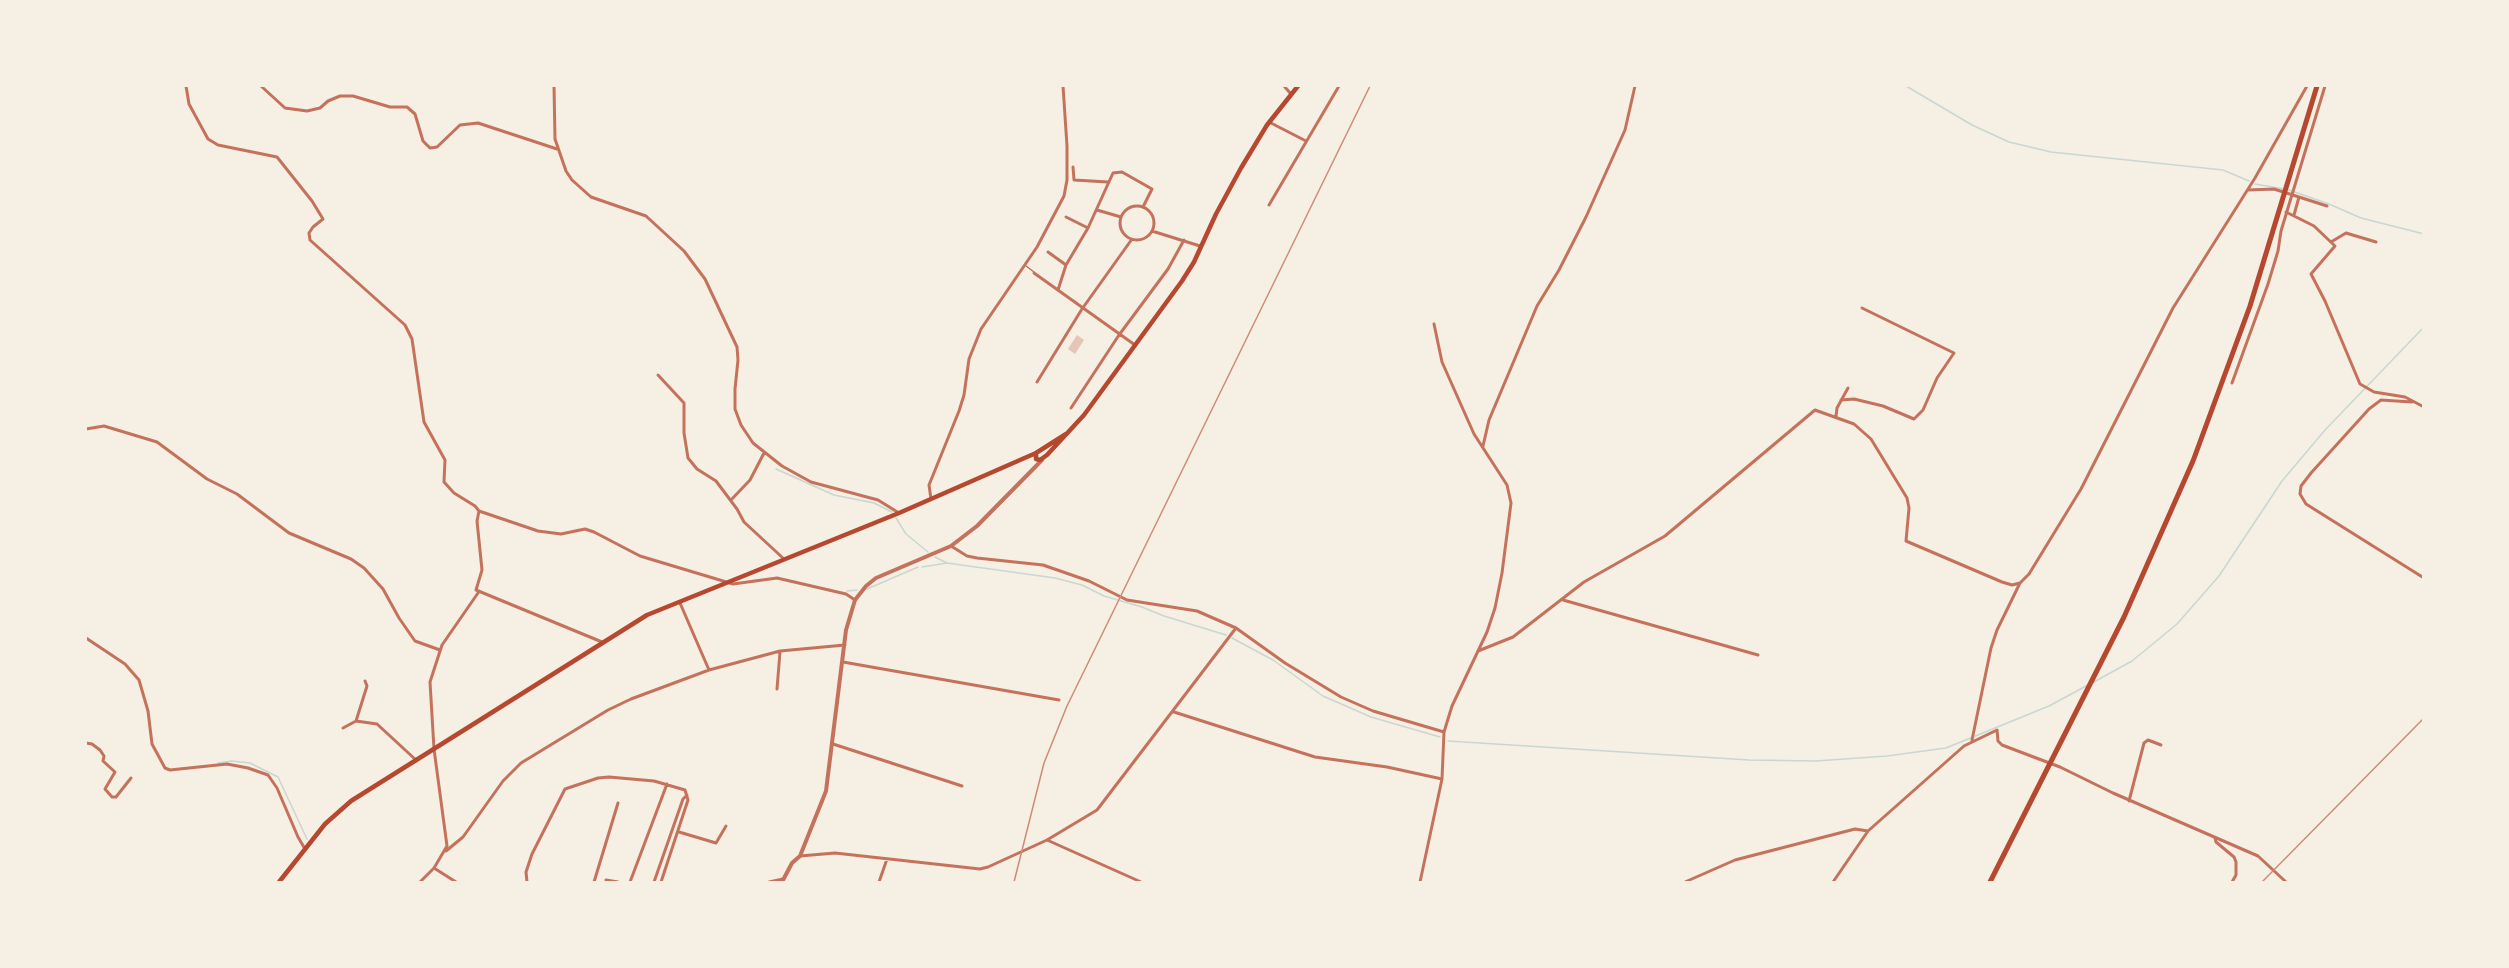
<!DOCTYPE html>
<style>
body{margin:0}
#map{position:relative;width:2509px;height:968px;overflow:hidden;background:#f6efe4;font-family:"Fira Sans Condensed",sans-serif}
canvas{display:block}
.frame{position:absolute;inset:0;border:87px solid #f6efe4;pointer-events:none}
</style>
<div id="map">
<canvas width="2509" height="968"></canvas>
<div class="frame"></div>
</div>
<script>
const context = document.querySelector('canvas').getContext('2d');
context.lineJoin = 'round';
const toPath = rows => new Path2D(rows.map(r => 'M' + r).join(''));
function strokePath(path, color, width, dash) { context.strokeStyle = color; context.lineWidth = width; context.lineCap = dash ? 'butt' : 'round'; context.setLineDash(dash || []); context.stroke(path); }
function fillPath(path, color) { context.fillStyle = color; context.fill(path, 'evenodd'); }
strokePath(toPath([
 [1906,86,1972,125,2009,142,2051,152,2223,170,2249,181],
 [2255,184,2284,189],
 [2289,190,2329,204,2361,218,2424,234],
 [776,469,834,495,874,503,892,512],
 [896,518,906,534,928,552],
 [935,557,947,563,1055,578,1082,585,1104,596,1142,607,1164,616,1226,635],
 [922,567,947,563],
 [867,589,918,567],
 [847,591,857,590],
 [1232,638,1273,660,1323,696,1371,717,1440,737],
 [2092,683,2132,661,2177,624,2219,576,2282,481,2325,430,2424,327],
 [1448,741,1749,760,1816,761,1887,756,1946,748,2049,706,2088,685],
 [218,763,232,761,250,763,278,777,307,839]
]), '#c9d6d2', 1.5);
fillPath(toPath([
 [1077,335,1084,340,1075,354,1068,349]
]), '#e6c5b7');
strokePath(toPath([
 [1026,266,1034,272]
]), '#c5725c', 1.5);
strokePath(toPath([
 [186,86,189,104,208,139,218,145,277,157,312,201,323,219,313,227,309,233,310,240,405,325,412,339,424,422,445,460,444,482,454,493,475,506,479,511],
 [261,86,285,108,307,111,320,108,328,101,340,96,353,96,390,107,407,107,415,114,423,141,430,148,437,147,460,125,478,123,557,149],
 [554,86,555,139,566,171,572,180,591,197,646,216,684,251,705,279,737,347,738,360,735,389,735,409,741,425,753,443,782,466,811,482,878,500,899,513],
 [1284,86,1291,94],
 [1269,122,1306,141],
 [1073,167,1074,180,1108,182],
 [2248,190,2274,189,2327,206],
 [1269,205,1339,86],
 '1120 223a17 17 0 1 1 34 0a17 17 0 1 1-34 0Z',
 [1097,210,1121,217],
 [2286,212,2314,226,2335,246,2311,274,2325,301,2360,384,2374,392,2405,397,2424,407],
 [2294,215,2299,197],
 [1066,217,1088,228],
 [1152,231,1200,246],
 [2331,242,2346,233,2376,242],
 [1048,252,1066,265],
 [1034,273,1135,345],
 [1058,290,1066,265,1088,228,1113,173,1122,172,1152,189,1143,207],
 [658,375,684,403,684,433,688,458,697,469,716,481,737,509,744,522,784,559],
 [1037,382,1082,309,1132,239],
 [2232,383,2268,284,2278,251,2281,231,2325,86],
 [1841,400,1854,399,1883,406,1914,419,1923,410,1937,378,1954,353,1862,308],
 [2412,402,2381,400,2369,409,2311,473,2301,486,2300,494,2306,504,2424,578],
 [1071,408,1119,335,1168,269,1184,240],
 [1836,416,1837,408,1848,388],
 [86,429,104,426,157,442,207,479,237,494,289,533,351,559,364,568,383,589,399,618,415,641,440,650],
 [1483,446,1489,420,1537,306,1559,270,1586,217,1625,130,1635,86],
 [931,499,929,485,959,411,964,395,969,359,981,329,1037,247,1064,196,1067,180,1067,146,1063,86],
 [731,500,750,480,764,453],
 [951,546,967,556,977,558,1043,565,1089,581,1127,600,1197,611,1236,628,1285,663,1341,697,1373,711,1444,732],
 [1563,600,1758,655],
 [680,603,709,670],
 [86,638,125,664,139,680,148,711,152,744,165,768,170,770,227,764,248,768,268,775,277,788,298,837,305,849],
 [602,642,476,590,482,570,477,521,479,511,538,531,561,534,585,529,594,532,640,556,733,584,777,578,846,594,855,600],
 [1478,651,1513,637,1584,582,1665,536,1815,410,1854,424,1871,439,1907,498,1909,508,1906,541,2002,582,2012,585,2020,583],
 [843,662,1059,700],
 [777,689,780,652],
 [1174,712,1315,757,1387,767,1442,779],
 [356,721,367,686,365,681],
 [343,728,356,721,377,724,416,760],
 [1972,740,1991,648,1997,630,2020,583,2029,574,2081,489,2173,308,2255,178,2307,86],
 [86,743,92,744,100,750,104,756,103,761,115,772,105,789,112,797,116,797,131,778],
 [833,744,962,786],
 [2129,801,2144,743,2148,740,2161,745],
 [679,832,716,843,726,826],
 [2215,838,2216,842,2234,857,2236,862,2236,875,2232,882],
 [1047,840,1141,882],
 [446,851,463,837,503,781,521,763,608,710,631,699,709,670,780,651,845,645],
 [800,856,835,853,980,869,988,867,1047,840,1097,810,1236,628],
 [434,868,456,882],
 [606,880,618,882],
 [420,882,434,868,447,846,434,749,430,682,442,645,478,593],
 [527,882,526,872,532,854,565,789,598,778,609,777,654,781,685,790,688,800,661,882],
 [594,882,618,803],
 [630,882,667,784],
 [654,882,683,799,687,795],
 [769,882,783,879],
 [879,882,887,859],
 [1420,882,1442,779,1444,732,1452,706,1487,632,1495,608,1502,573,1511,503,1507,485,1474,434,1442,362,1434,324],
 [1685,882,1735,860,1855,829,1868,831],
 [1833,882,1868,831,1964,746,1997,730,1998,741,2002,745,2060,767,2113,793,2258,856,2286,882]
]), '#c5725c', 3);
strokePath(toPath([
 [782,882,792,863,800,856,826,791,846,630,855,600,866,586,876,578,951,546,977,526,1042,460]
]), '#c5725c', 4);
strokePath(toPath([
 [1066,434,1036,453,1036,459,1040,460,1047,455,1084,415,1182,281,1194,262,1216,214,1241,168,1267,125,1298,86],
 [279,882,325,824,351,801,647,615,899,513,1036,453]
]), '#b5482f', 4.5);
strokePath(toPath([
 [1990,882,2124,617,2193,461,2250,306,2317,86]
]), '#b5482f', 5);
strokePath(toPath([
 [1014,882,1044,763,1067,706,1370,86],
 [2262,882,2424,718]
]), '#cf8b77', 1.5);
</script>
